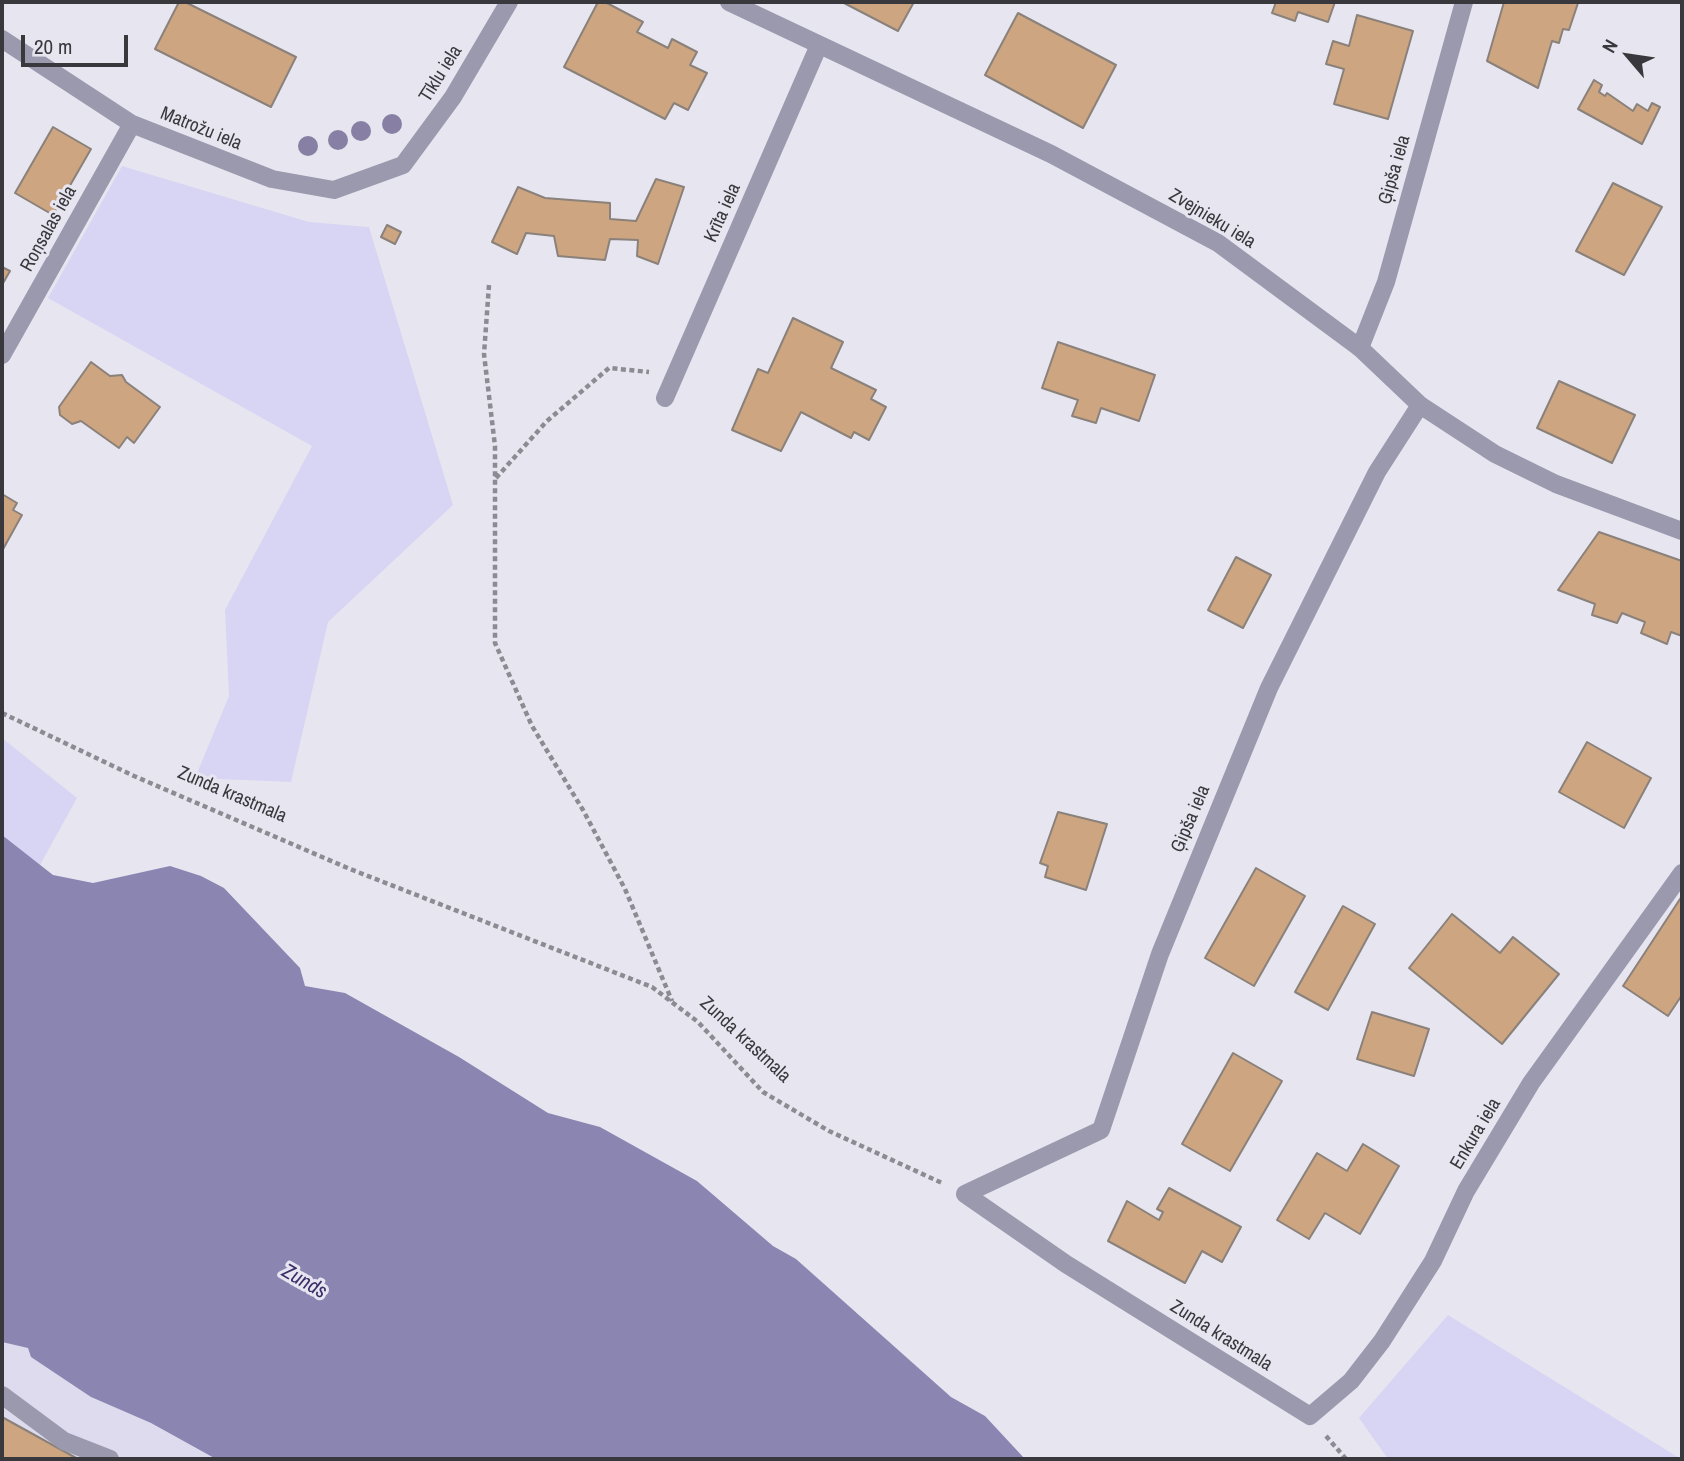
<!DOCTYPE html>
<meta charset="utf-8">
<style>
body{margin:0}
#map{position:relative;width:1684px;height:1461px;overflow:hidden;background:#e7e6f0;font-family:"Archivo Narrow",sans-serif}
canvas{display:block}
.frame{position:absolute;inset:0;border:4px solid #39393d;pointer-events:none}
.north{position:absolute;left:1593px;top:21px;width:70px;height:70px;-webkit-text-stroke:5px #e7e6f0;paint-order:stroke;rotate:299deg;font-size:19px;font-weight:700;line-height:28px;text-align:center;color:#39393d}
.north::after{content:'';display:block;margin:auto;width:24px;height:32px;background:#39393d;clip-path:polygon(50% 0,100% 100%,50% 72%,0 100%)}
.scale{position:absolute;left:21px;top:35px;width:107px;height:32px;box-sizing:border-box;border:4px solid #39393d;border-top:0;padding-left:9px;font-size:21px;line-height:24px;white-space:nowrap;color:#39393d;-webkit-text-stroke:5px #e7e6f0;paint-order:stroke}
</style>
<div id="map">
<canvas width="1684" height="1461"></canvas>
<div class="frame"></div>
<div class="north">N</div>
<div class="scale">20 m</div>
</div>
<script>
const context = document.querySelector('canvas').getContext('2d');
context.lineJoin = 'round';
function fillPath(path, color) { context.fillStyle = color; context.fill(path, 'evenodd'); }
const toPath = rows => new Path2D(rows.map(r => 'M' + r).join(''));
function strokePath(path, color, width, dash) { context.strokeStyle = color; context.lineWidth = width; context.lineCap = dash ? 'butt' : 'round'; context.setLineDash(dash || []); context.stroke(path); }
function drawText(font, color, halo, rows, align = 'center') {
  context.font = font + ' "Archivo Narrow",sans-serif'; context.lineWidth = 6; context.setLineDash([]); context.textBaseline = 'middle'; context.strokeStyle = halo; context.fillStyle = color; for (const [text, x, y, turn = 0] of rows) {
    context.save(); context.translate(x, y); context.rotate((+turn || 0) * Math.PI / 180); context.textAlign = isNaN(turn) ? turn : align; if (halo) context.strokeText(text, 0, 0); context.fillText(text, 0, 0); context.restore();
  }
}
fillPath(toPath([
 [2,1342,29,1348,91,1397,151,1423,216,1459,2,1459]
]), '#dddbed');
fillPath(toPath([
 [122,166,309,222,369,227,453,505,328,622,291,782,195,778,229,696,225,610,312,446,48,298],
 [2,738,77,798,40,865,2,839],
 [1448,1315,1681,1459,1388,1459,1359,1418]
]), '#d8d4f3');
fillPath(toPath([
 [2,835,53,875,93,883,170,866,201,876,224,888,300,968,305,986,345,993,459,1057,548,1113,600,1127,697,1181,773,1246,796,1259,951,1397,985,1416,1025,1459,216,1459,151,1423,91,1397,31,1357,28,1348,2,1342]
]), '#8b85b2');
const building = toPath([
 [179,2,185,2,296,57,271,107,155,49,179,2],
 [598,2,605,2,643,22,637,32,668,48,672,39,697,52,690,65,707,73,688,110,674,103,665,119,564,67,598,2],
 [842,2,914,2,898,31,842,2],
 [1276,2,1335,2,1328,22,1298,12,1295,21,1272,13,1276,2],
 [1504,2,1578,3,1569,30,1563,29,1559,43,1552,41,1538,88,1487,61,1504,2],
 [1018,13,1116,65,1083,128,985,75,1018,13],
 [1357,15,1413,31,1388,119,1334,104,1344,69,1326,64,1333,41,1349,46,1357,15],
 [1594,80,1602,85,1599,92,1605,96,1607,93,1633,111,1637,104,1648,111,1652,103,1660,107,1642,144,1578,109,1594,80],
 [53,127,91,149,53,215,15,193,53,127],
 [656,179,684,187,658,264,637,256,638,240,610,239,605,260,558,256,554,236,526,233,517,254,492,242,518,187,545,198,610,203,610,219,636,221,656,179],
 [1613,183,1662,207,1624,275,1576,251,1613,183],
 [387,225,401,232,395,244,381,237,387,225],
 [2,267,10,271,2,285,2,267],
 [793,318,843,342,831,368,876,390,871,399,886,407,869,440,854,432,851,438,801,412,781,451,732,430,758,369,768,373,793,318],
 [1058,342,1155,375,1139,421,1101,408,1096,423,1072,416,1078,400,1042,388,1058,342],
 [91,362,110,376,122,375,126,382,160,407,134,443,127,437,119,448,81,421,72,424,60,415,59,407,91,362],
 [1559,381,1635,415,1612,463,1537,428,1559,381],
 [2,494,17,503,13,510,22,515,2,551,2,494],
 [1599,532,1682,561,1682,636,1671,632,1667,644,1641,633,1645,622,1622,613,1617,623,1592,615,1595,604,1558,590,1599,532],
 [1236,557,1271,575,1243,628,1208,610,1236,557],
 [1587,742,1651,778,1624,828,1559,792,1587,742],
 [1058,812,1107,824,1086,890,1045,877,1048,866,1040,863,1058,812],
 [1256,868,1305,896,1254,986,1205,958,1256,868],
 [1682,896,1682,995,1668,1016,1623,986,1682,896],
 [1343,906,1375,924,1328,1010,1295,992,1343,906],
 [1452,914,1500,953,1513,937,1559,974,1502,1044,1409,968,1452,914],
 [1372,1012,1429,1029,1414,1076,1357,1059,1372,1012],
 [1233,1053,1282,1081,1230,1171,1182,1144,1233,1053],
 [1363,1144,1399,1166,1360,1234,1325,1213,1309,1239,1277,1220,1317,1153,1347,1171,1363,1144],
 [1169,1188,1241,1227,1222,1262,1202,1251,1185,1283,1108,1241,1127,1201,1159,1220,1163,1212,1157,1209,1169,1188],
 [2,1417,78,1459,2,1459,2,1417]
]);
fillPath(building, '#cda581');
strokePath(building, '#8a817b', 2);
strokePath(toPath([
 [489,285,484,354,495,446,495,643,532,726,583,810,625,889,672,1001],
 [496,478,547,421,609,368,649,372],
 [2,713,134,776,350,869,652,987,698,1022,763,1092,829,1131,942,1183],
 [1326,1436,1346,1459]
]), '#8c8b92', 4.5, [5, 3.5]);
strokePath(toPath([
 [2,1395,64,1441,110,1459]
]), '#9b99ae', 18);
strokePath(toPath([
 [729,2,1051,154,1218,243,1360,348,1386,282,1464,2],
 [2,39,132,124,272,179,334,190,403,165,453,97,509,2],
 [2,355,132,124],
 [665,398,819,45],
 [1420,405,1377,472,1269,688,1160,954,1101,1130,965,1194,1066,1264,1310,1416,1351,1381,1382,1341,1433,1261,1466,1191,1531,1083,1682,873]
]), '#9b99ae', 18);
strokePath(toPath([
 [1360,348,1420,405,1495,454,1556,484,1682,531]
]), '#9b99ae', 18);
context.fillStyle = '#8780a4';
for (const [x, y] of [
 [392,124],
 [361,131],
 [338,140],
 [308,146]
]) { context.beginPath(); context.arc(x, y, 10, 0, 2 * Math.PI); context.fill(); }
drawText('19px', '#39393d', '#e7e6f0', [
 ["Tīklu iela",441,74,-58],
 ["Matrožu iela",201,129,22],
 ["Ģipša iela",1395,170,-74],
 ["Krīta iela",723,213,-66],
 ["Zvejnieku iela",1212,219,31],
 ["Roņsalas iela",49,229,-61],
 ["Zunda krastmala",232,795,23],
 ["Ģipša iela",1191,819,-67],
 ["Zunda krastmala",745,1040,43],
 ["Enkura iela",1476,1134,-59],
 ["Zunda krastmala",1221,1336,32]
]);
drawText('italic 21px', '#3b2e69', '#e7e6f0', [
 ["Zunds",304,1282,30]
]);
</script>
